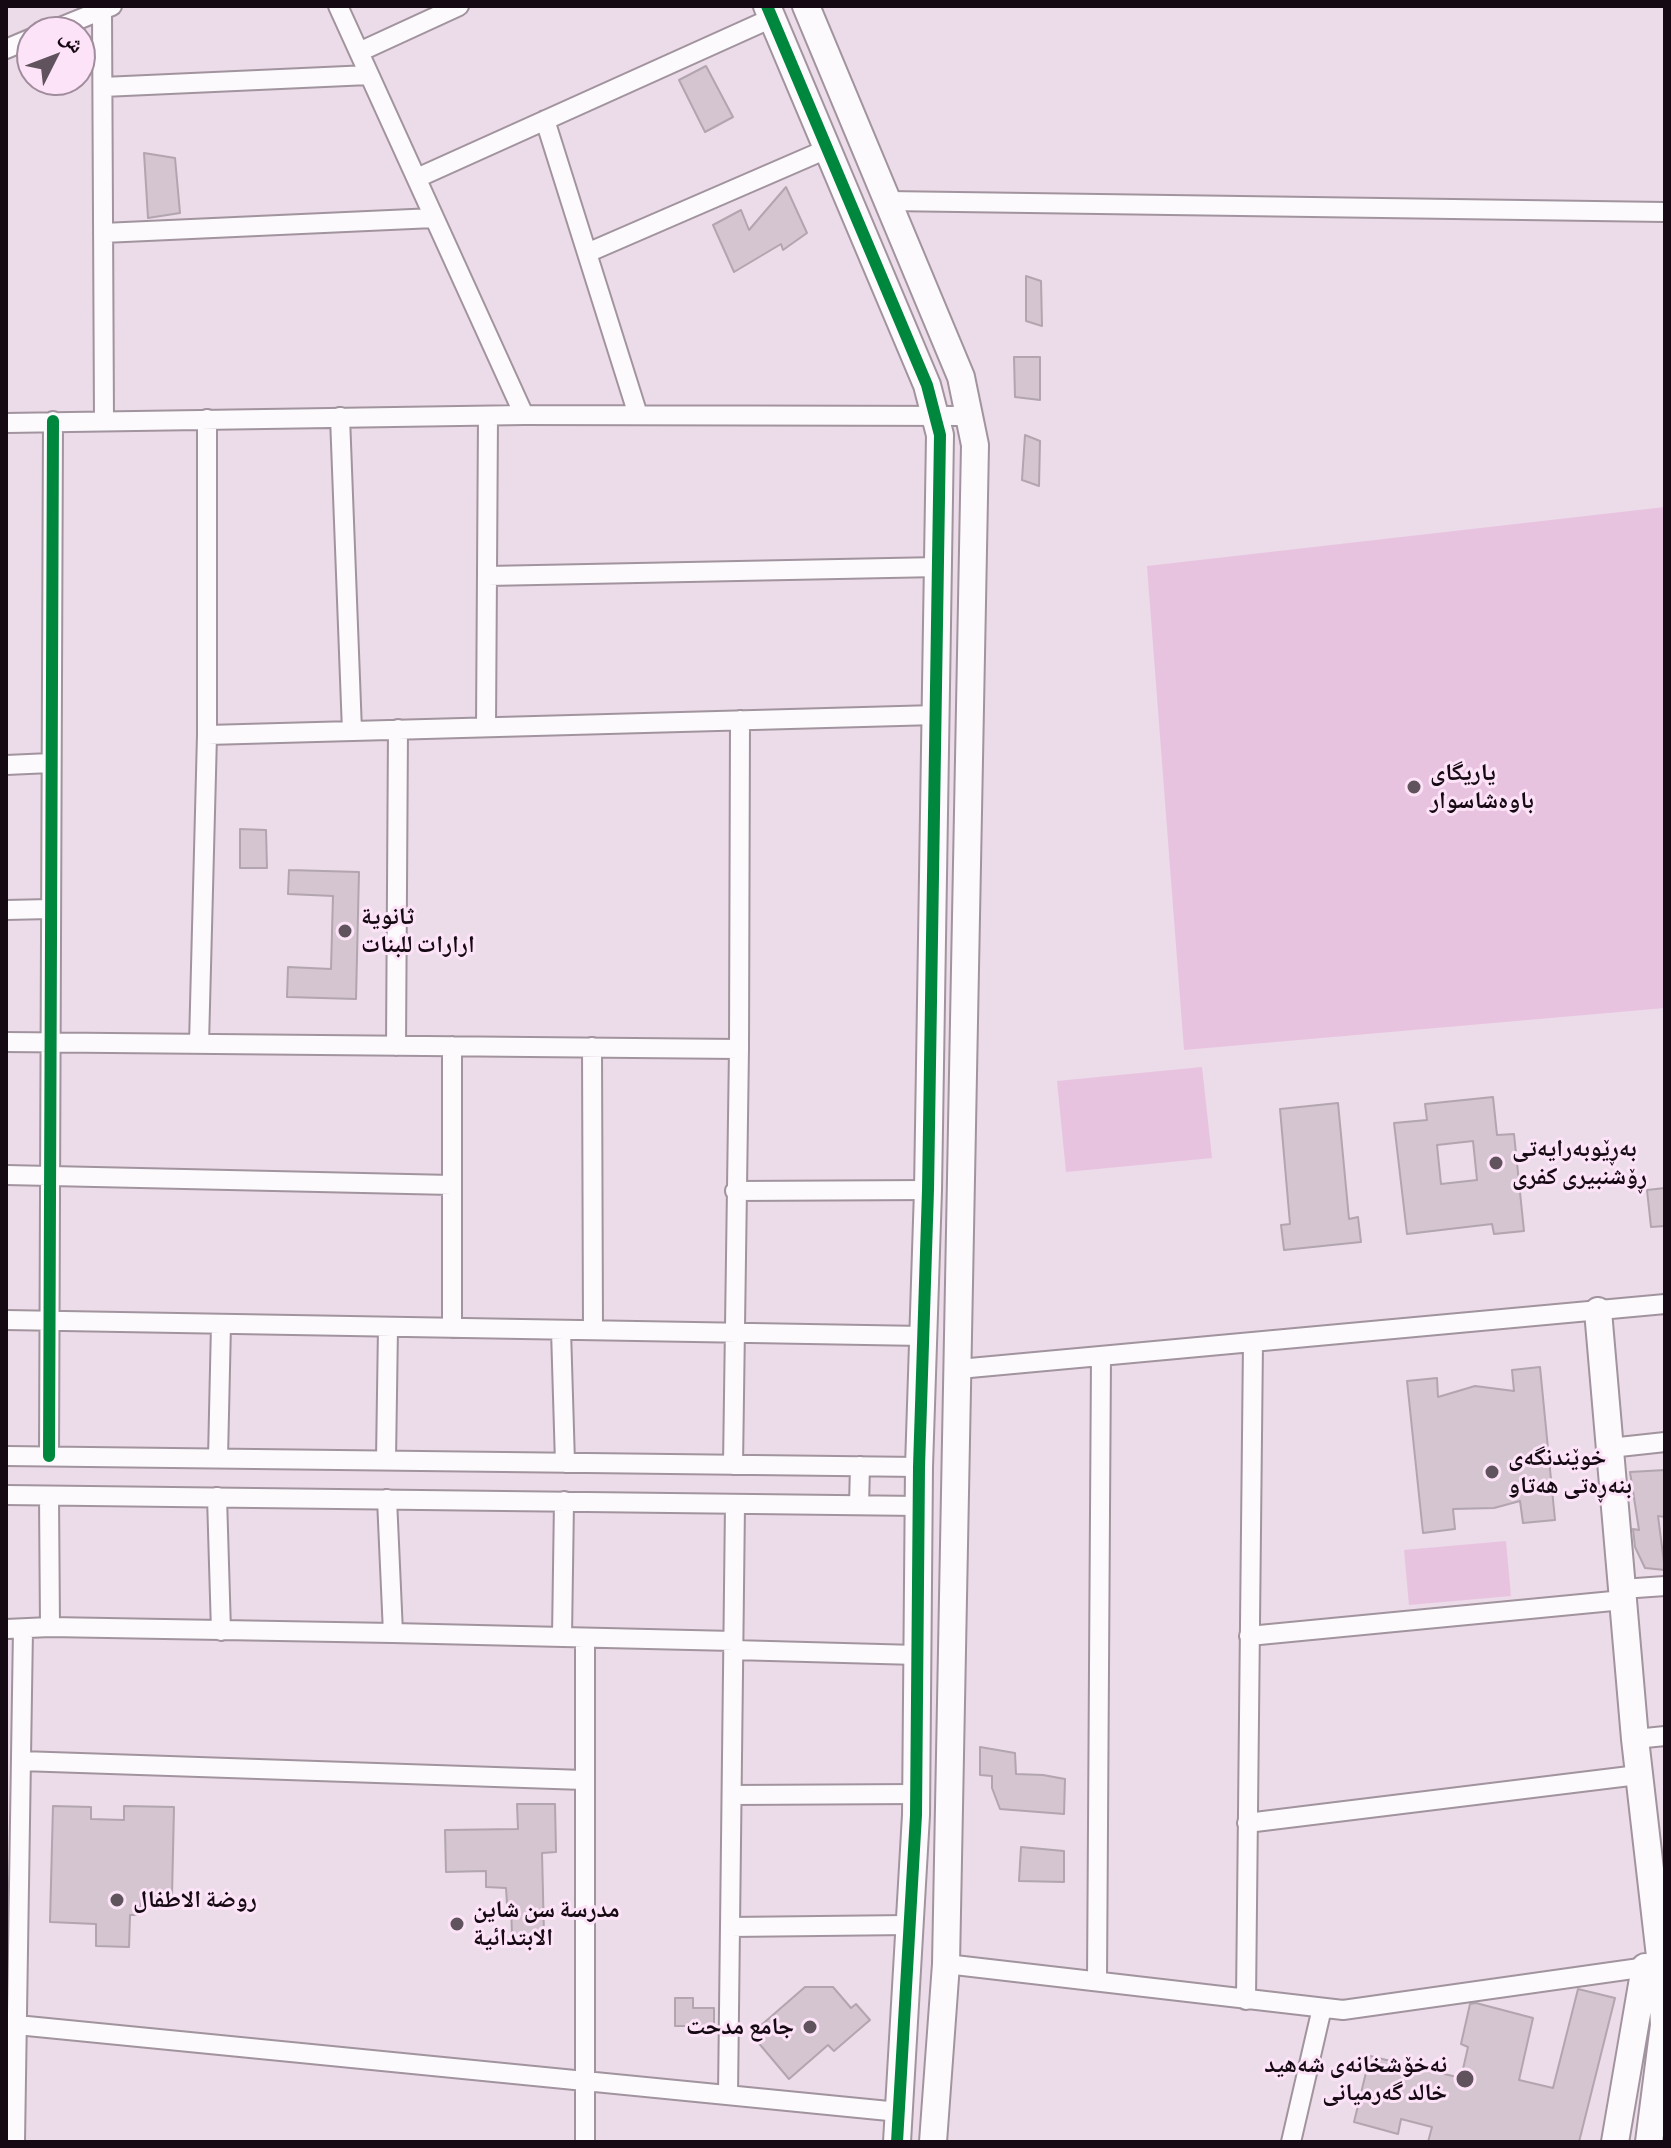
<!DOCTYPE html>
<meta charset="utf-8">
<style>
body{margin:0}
#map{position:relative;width:1671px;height:2148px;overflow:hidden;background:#ecdbe8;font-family:"Zilla Slab","Noto Naskh Arabic",serif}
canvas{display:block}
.frame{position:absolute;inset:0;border:8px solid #150a13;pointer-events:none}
.north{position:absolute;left:16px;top:16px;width:80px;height:80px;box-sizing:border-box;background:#fde3f7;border:2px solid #a08c9c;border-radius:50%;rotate:48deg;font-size:22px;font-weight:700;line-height:32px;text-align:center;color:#150a13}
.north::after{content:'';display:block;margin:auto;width:28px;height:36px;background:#60535e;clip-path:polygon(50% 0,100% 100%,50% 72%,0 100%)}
</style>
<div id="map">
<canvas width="1671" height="2148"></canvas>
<div class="frame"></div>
<div class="north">ش</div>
</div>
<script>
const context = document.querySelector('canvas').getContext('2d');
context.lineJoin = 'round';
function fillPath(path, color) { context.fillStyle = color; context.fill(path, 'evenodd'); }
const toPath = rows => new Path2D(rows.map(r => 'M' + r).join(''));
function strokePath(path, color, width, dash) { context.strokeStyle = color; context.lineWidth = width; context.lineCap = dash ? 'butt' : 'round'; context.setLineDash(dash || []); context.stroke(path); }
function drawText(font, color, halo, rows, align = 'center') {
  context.font = font + ' "Zilla Slab","Noto Naskh Arabic",serif'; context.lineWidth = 6; context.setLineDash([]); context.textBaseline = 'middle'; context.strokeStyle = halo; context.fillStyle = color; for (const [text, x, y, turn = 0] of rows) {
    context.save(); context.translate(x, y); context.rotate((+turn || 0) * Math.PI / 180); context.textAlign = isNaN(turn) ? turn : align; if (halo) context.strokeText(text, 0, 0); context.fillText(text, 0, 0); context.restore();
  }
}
fillPath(toPath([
 [1665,507,1665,1008,1184,1050,1147,566],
 [1202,1067,1212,1158,1066,1172,1057,1081],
 [1506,1541,1511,1596,1409,1605,1404,1550]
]), '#e8c3e0');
const building = toPath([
 [706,66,733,117,705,132,679,80,706,66],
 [144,153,175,158,180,213,148,218,144,153],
 [786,187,807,233,783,250,781,244,734,272,713,225,741,210,749,230,786,187],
 [1026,276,1041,281,1042,326,1026,321,1026,276],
 [1014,357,1040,357,1040,400,1015,397,1014,357],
 [1025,435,1040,441,1039,486,1022,480,1025,435],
 [240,829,266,830,267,868,240,868,240,829],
 [289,870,359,872,356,999,287,997,288,967,331,969,333,896,288,894,289,870],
 [1493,1097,1497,1135,1514,1134,1524,1231,1494,1234,1492,1224,1407,1234,1394,1123,1427,1120,1425,1104,1493,1097],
 [1473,1141,1477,1180,1441,1184,1437,1145,1473,1141],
 [1338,1103,1349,1219,1358,1217,1361,1242,1284,1250,1281,1225,1290,1224,1280,1109,1338,1103],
 [1665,1188,1665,1226,1651,1227,1647,1190,1665,1188],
 [1540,1367,1555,1520,1523,1523,1520,1501,1494,1508,1453,1509,1455,1529,1423,1533,1407,1381,1437,1378,1438,1397,1475,1386,1514,1391,1512,1370,1540,1367],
 [1665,1470,1665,1517,1658,1516,1665,1570,1645,1568,1635,1547,1633,1529,1639,1530,1630,1472,1665,1470],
 [980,1747,1015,1753,1016,1774,1043,1775,1065,1779,1064,1814,1000,1809,992,1788,992,1776,980,1775,980,1747],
 [517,1804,555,1804,556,1852,542,1853,544,1935,512,1936,511,1904,507,1904,506,1888,486,1887,486,1871,446,1872,445,1830,518,1829,517,1804],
 [53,1806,91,1807,91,1819,124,1820,124,1806,174,1807,172,1896,141,1896,140,1915,130,1915,129,1947,96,1946,96,1924,50,1922,53,1806],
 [1021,1847,1064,1851,1064,1882,1019,1881,1021,1847],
 [805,1987,833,1987,851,2008,856,2004,870,2020,834,2051,828,2045,789,2079,751,2034,805,1987],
 [1578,1989,1615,1998,1579,2142,1428,2142,1432,2127,1401,2119,1398,2134,1354,2122,1370,2056,1461,2078,1468,2047,1461,2044,1470,2004,1476,2003,1533,2018,1519,2080,1553,2088,1578,1989],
 [675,1998,693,1998,693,2008,714,2008,714,2026,675,2026,675,1998]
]);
fillPath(building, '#d4c5d0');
strokePath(building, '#b2a5af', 2);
const street = toPath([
 [338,6,524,415],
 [102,11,104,421],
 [48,32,112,6],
 [6,49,32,38],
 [359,52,459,6],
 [103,87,369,75],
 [545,120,638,415],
 [417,178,772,18],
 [887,201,1665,212],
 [103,233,434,218],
 [587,253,827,149],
 [340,417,352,731],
 [6,423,524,415,971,416],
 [487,576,939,567],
 [486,727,488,416],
 [207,735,936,715],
 [6,765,51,763],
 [6,910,50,909],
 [6,1042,739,1049],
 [199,1044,207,735,207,419],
 [396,1046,398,729],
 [592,1047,593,1330],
 [6,1175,452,1185],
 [735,1191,928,1190],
 [6,1320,923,1336],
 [452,1328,452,1046],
 [561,1330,565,1463],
 [959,1369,1665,1304],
 [1610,1448,1665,1442],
 [6,1456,919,1467],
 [49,1456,53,421],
 [218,1458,221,1324],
 [386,1460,388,1327],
 [733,1465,739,1049,740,720],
 [6,1495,919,1506],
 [49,1496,50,1627],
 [217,1497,221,1631],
 [387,1499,393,1633],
 [859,1505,860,1466],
 [1622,1589,1665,1586],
 [6,1629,50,1627,393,1633,733,1641],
 [1249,1636,1623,1600],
 [562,1637,564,1501],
 [733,1650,917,1655],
 [1635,1739,1665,1736],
 [21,1761,584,1780],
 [732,1795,916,1794],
 [1247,1823,1638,1775],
 [730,1927,909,1925],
 [946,1964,1343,2010,1654,1966],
 [1097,1981,1101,1356],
 [1246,2000,1253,1342],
 [17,2025,899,2112],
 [728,2095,735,1504],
 [15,2142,23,1629],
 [585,2142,585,1638],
 [1291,2142,1322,2008]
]);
const secondary = toPath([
 [767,6,927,385,940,435,928,1190,919,1467,916,1815,897,2142],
 [806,6,961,377,975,445,946,1964,933,2142],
 [1598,1311,1635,1739,1661,1965,1664,2025,1649,2142],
 [1615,2142,1645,1967]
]);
strokePath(street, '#a1949e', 22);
strokePath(secondary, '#a1949e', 30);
strokePath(street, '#fcfafc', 18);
strokePath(secondary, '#fcfafc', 26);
strokePath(toPath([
 [767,6,927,385,940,435,928,1190,919,1467,916,1815,897,2142],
 [49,1456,53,421]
]), '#00873e', 12);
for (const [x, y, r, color] of [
 [1414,787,8,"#60535e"],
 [345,931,8,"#60535e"],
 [1496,1163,8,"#60535e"],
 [1492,1472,8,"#60535e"],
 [117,1900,8,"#60535e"],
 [457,1924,8,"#60535e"],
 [810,2027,8,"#60535e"],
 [1465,2079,10,"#60535e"]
]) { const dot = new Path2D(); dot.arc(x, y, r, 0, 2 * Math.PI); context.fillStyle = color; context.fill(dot); strokePath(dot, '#fde3f7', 3); }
drawText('bold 24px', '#150a13', '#fde3f7', [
 ["یاریگای",1430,773],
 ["باوەشاسوار",1430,801],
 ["ثانوية",361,917],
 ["ارارات للبنات",361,945],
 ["بەڕێوبەرایەتی",1512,1149],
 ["ڕۆشنبیری کفری",1512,1177],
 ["خوێندنگەی",1508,1458],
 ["بنەڕەتی هەتاو",1508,1486],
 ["روضة الاطفال",133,1900],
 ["مدرسة سن شاين",473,1910],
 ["الابتدائية",473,1938],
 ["جامع مدحت",794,2027,"right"],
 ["نەخۆشخانەی شەهید",1447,2065,"right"],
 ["خالد گەرمیانی",1447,2093,"right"]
], 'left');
</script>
